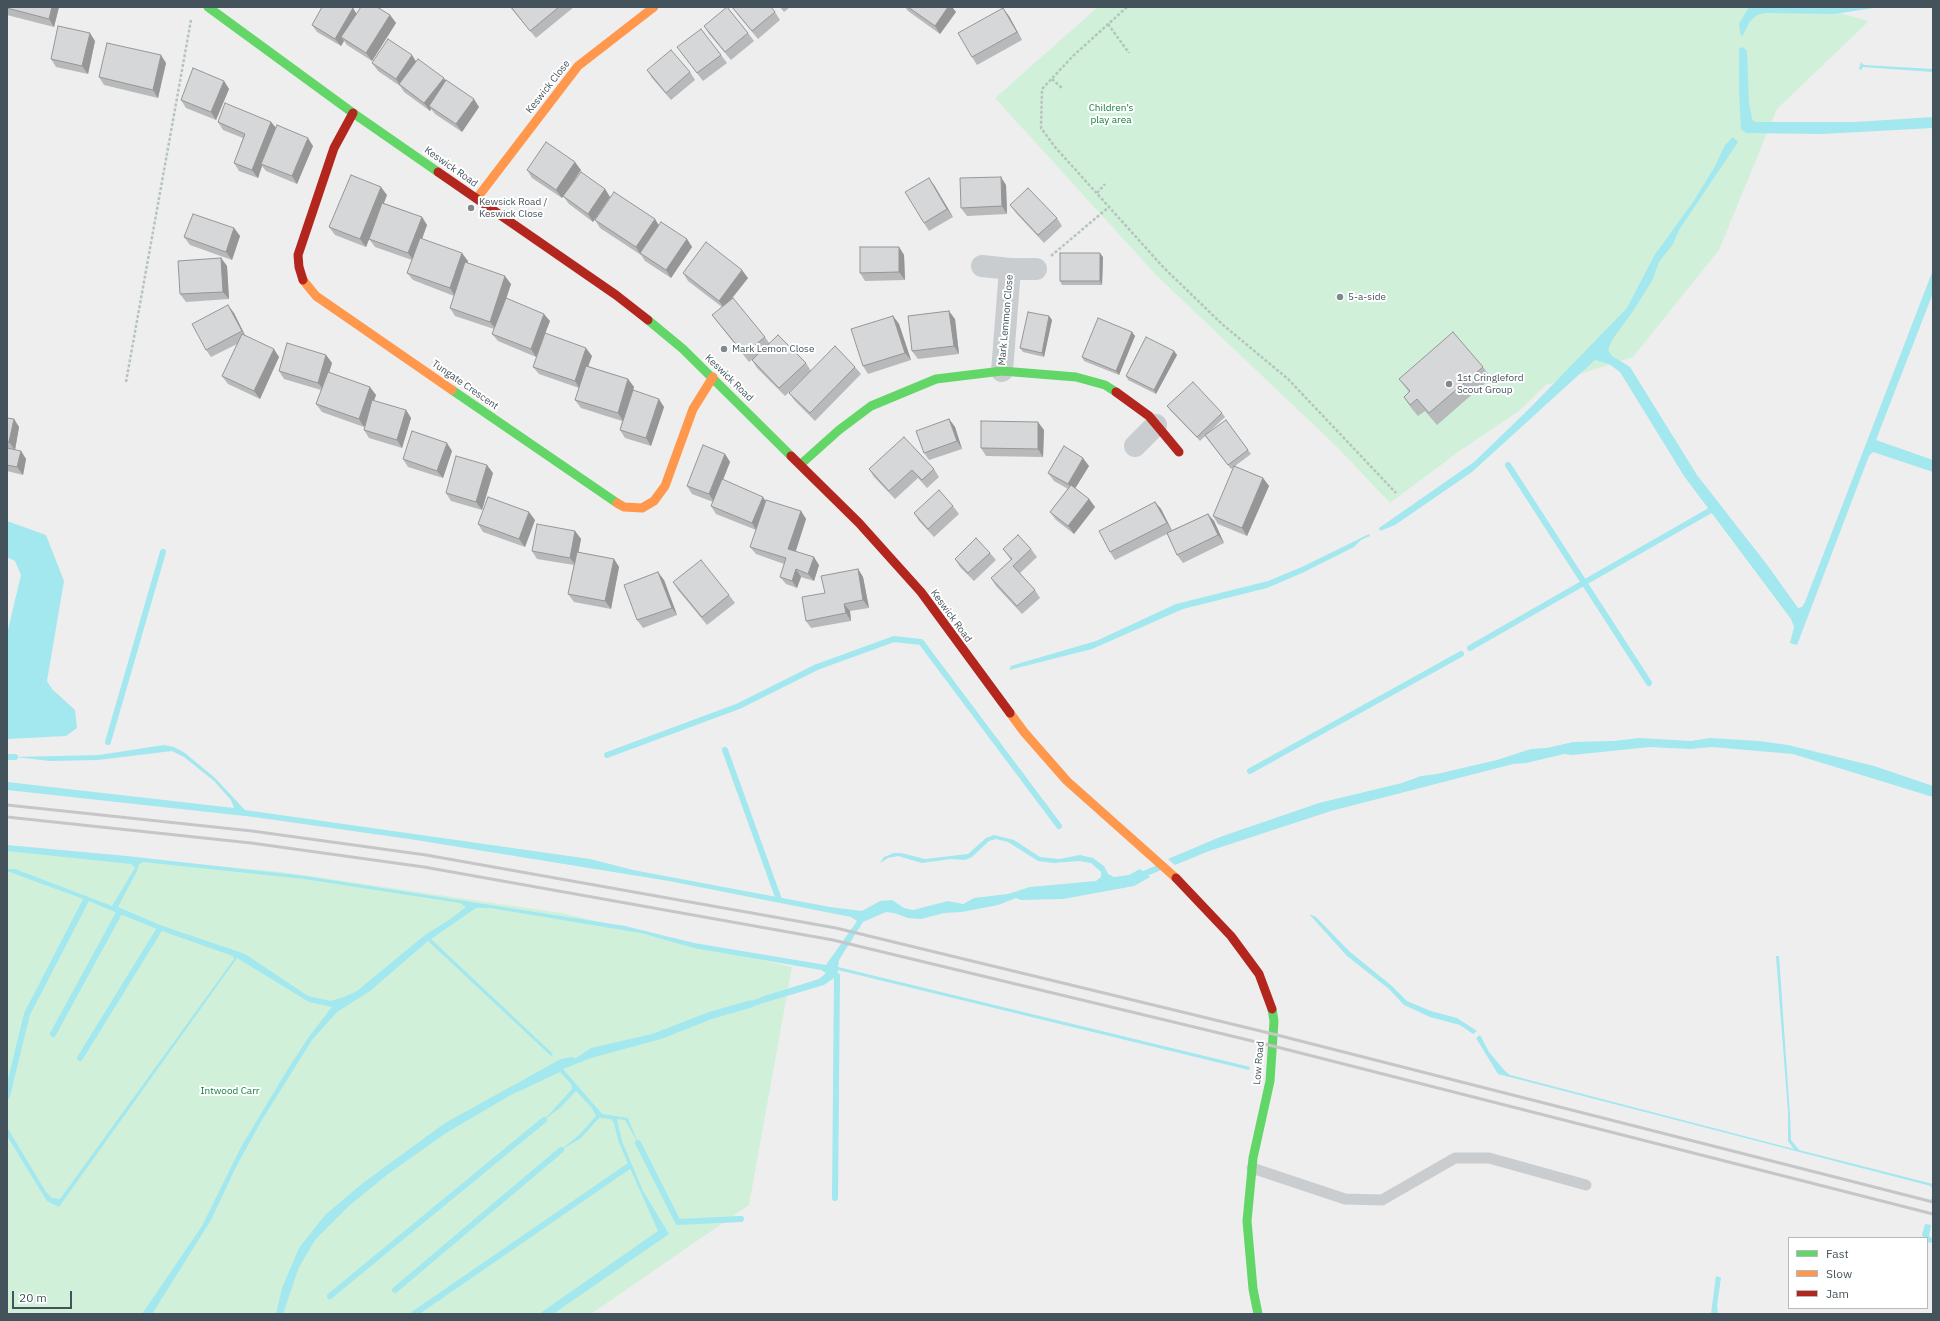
<!DOCTYPE html>
<meta charset="utf-8">
<style>
body{margin:0}
#map{position:relative;width:1940px;height:1321px;overflow:hidden;background:#efeeee;font-family:"IBM Plex Sans",sans-serif}
canvas{display:block}
.frame{position:absolute;inset:0;border:8px solid #44535b;pointer-events:none}
.legend{position:absolute;left:1788px;top:1237px;width:140px;height:72px;box-sizing:border-box;background:#fff;border:1px solid #b4babd;margin:0;padding:5px 7px;list-style:none;font-size:12px;color:#44535b}
.legend li{display:flex;align-items:center;gap:8px;height:20px}
.legend b{width:20px;border:1px solid #b4babd}
.scale{position:absolute;left:12px;top:1291px;width:60px;height:18px;box-sizing:border-box;border:2px solid #44535b;border-top:0;padding-left:5px;font-size:12px;line-height:14px;white-space:nowrap;color:#44535b;-webkit-text-stroke:3px #fff;paint-order:stroke}
</style>
<div id="map">
<canvas width="1940" height="1321"></canvas>
<div class="frame"></div>
<ul class="legend">
<li><b style="height:5px;background:#63d668"></b>Fast</li>
<li><b style="height:5px;background:#ff974d"></b>Slow</li>
<li><b style="height:5px;background:#b3261e"></b>Jam</li>
</ul>
<div class="scale">20 m</div>
</div>
<script>
const context = document.querySelector('canvas').getContext('2d');
context.lineJoin = 'round';
function fillPath(path, color) { context.fillStyle = color; context.fill(path, 'evenodd'); }
const toPath = rows => new Path2D(rows.map(r => 'M' + r).join(''));
function strokePath(path, color, width, dash) { context.strokeStyle = color; context.lineWidth = width; context.lineCap = dash ? 'butt' : 'round'; context.setLineDash(dash || []); context.stroke(path); }
function drawText(font, color, halo, rows, align = 'center') {
  context.font = font + ' "IBM Plex Sans",sans-serif'; context.lineWidth = 4; context.setLineDash([]); context.textBaseline = 'middle'; context.strokeStyle = halo; context.fillStyle = color; for (const [text, x, y, turn = 0] of rows) {
    context.save(); context.translate(x, y); context.rotate((+turn || 0) * Math.PI / 180); context.textAlign = isNaN(turn) ? turn : align; if (halo) context.strokeText(text, 0, 0); context.fillText(text, 0, 0); context.restore();
  }
}
fillPath(toPath([
 [1098,7,1816,7,1869,21,1777,109,1719,250,1633,357,1546,385,1519,411,1461,450,1390,503,1335,445,1157,276,995,98],
 [7,846,282,872,562,913,792,967,749,1205,591,1314,7,1314]
]), '#d1f0da');
fillPath(toPath([
 [1749,7,1880,7,1834,14,1765,13,1757,15,1750,21,1742,37,1740,32,1739,24],
 [1743,47,1747,51,1749,103,1752,119,1755,122,1855,122,1933,117,1933,128,1822,134,1746,133,1741,129,1739,92,1739,49],
 [1861,62,1864,65,1933,69,1933,72,1863,67,1861,70,1859,69],
 [1733,137,1738,142,1679,230,1673,244,1659,262,1652,281,1633,311,1612,340,1608,350,1612,356,1630,367,1697,475,1768,566,1798,608,1802,607,1805,602,1933,270,1933,293,1876,440,1933,460,1933,472,1873,452,1869,456,1797,645,1790,643,1794,627,1791,619,1684,476,1620,372,1609,364,1595,360,1472,472,1395,525,1380,531,1379,528,1474,462,1530,408,1627,308,1654,256,1693,202,1714,168,1725,145],
 [7,521,46,535,64,581,47,681,52,689,75,710,77,728,66,736,7,739,7,634,21,575,15,561,7,557],
 [1369,534,1370,536,1361,540,1354,547,1302,573,1267,588,1183,609,1092,649,1009,670,1011,666,1024,662,1096,641,1176,604,1268,581,1304,566],
 [1639,738,1691,741,1710,738,1759,741,1788,745,1874,766,1933,786,1933,797,1793,754,1712,747,1690,749,1650,747,1572,755,1564,754,1526,763,1513,764,1331,811,1209,851,1175,865,1168,859,1220,837,1319,803,1402,783,1421,776,1437,774,1497,760,1531,749,1547,748,1573,742,1614,741],
 [164,745,174,747,185,753,215,778,245,810,590,859,633,870,830,907,862,911,880,901,892,900,904,908,913,910,948,901,963,904,974,898,1008,894,1030,887,1096,881,1101,877,1101,872,1091,863,1079,861,1053,863,1038,861,1008,842,996,839,989,841,972,857,965,860,951,859,922,863,898,856,888,858,880,863,884,857,894,853,901,853,925,859,968,854,986,838,994,835,1014,840,1040,857,1059,859,1080,855,1093,858,1104,866,1108,874,1114,877,1129,875,1140,869,1150,877,1134,886,1063,899,1021,900,1016,898,998,905,962,912,944,913,921,919,908,918,894,913,886,912,863,922,839,960,838,967,1250,1067,1249,1070,838,970,837,976,824,985,763,1003,761,997,819,979,826,973,821,970,694,948,641,933,490,908,476,908,431,939,553,1054,551,1056,428,941,370,991,337,1012,312,1040,262,1120,236,1167,211,1220,152,1314,142,1314,202,1226,241,1147,286,1072,308,1038,332,1007,309,1002,237,958,59,1207,47,1201,7,1136,7,1127,46,1192,52,1198,60,1199,234,959,233,956,159,930,86,900,7,871,7,869,15,869,112,906,135,868,131,864,7,851,7,845,127,856,305,876,625,926,694,943,826,965,857,921,851,917,669,881,416,840,254,817,7,790,7,782,234,808,231,800,214,781,184,757,172,751,98,760,50,761,15,757,99,755],
 [143,862,304,879,460,903,466,907,449,920,425,935,357,991,344,997,331,1001,308,996,245,954,160,925,118,907,137,871,139,864],
 [1309,914,1316,917,1349,951,1392,986,1407,1001,1431,1011,1457,1018,1477,1031,1473,1034,1460,1025,1430,1017,1404,1005,1389,989,1347,956],
 [1776,956,1779,956,1790,1115,1791,1140,1799,1150,1933,1184,1933,1200,1931,1200,1933,1192,1931,1186,1498,1074,1476,1038,1480,1035,1489,1052,1505,1071,1510,1075,1794,1149,1788,1141,1788,1112],
 [751,1000,753,1007,712,1019,661,1039,591,1058,563,1069,602,1114,628,1118,638,1143,625,1120,617,1119,622,1141,643,1191,669,1234,553,1314,539,1314,658,1231,629,1166,618,1140,614,1123,611,1119,599,1118,581,1138,561,1150,580,1134,596,1116,592,1108,576,1091,561,1107,544,1120,572,1089,571,1084,560,1072,509,1096,446,1133,388,1174,350,1205,315,1240,299,1267,283,1314,276,1314,282,1288,299,1248,325,1215,363,1183,445,1123,561,1059,571,1057,576,1058,591,1048,652,1034,709,1012],
 [1925,1224,1931,1225,1929,1236,1933,1239,1933,1243,1927,1242,1927,1238,1924,1238,1922,1235],
 [1716,1276,1721,1278,1717,1305,1718,1314,1711,1314]
]), '#a3e7ef');
strokePath(toPath([
 [1508,465,1649,683],
 [1470,648,1711,510],
 [108,742,163,552],
 [725,750,778,897],
 [607,755,739,706,817,667,894,639,921,642,1059,826],
 [7,757,15,757],
 [1250,771,1461,654],
 [1139,876,1158,868],
 [745,1006,769,998],
 [53,1034,119,913],
 [80,1058,159,930],
 [7,1096,27,1014,86,900],
 [638,1143,678,1222,741,1219],
 [835,1198,837,976],
 [395,1290,561,1150],
 [330,1296,544,1120],
 [414,1314,629,1166]
]), '#a3e7ef', 6);
strokePath(toPath([
 [1127,7,1073,56,1042,89,1041,128,1055,147,1164,268,1222,324,1288,379,1396,493],
 [1108,24,1129,53],
 [1052,79,1062,88],
 [1097,193,1105,184],
 [1051,256,1110,206],
 [126,382,191,20]
]), '#b6c4be', 2.5, [3, 2]);
strokePath(toPath([
 [1252,1168,1345,1199,1382,1200,1455,1158,1489,1158,1586,1185]
]), '#cacdcf', 11);
strokePath(toPath([
 [982,266,1010,269],
 [1002,371,1010,269,1036,269],
 [1135,446,1156,425]
]), '#cacdcf', 22);
strokePath(toPath([
 [208,7,353,113,438,172],
 [648,320,683,349,791,456],
 [452,390,617,503],
 [801,464,839,430,871,406,936,379,1002,371,1076,377,1105,385,1116,392],
 [1258,1314,1253,1289,1247,1221,1253,1158,1270,1081,1274,1021,1272,1009]
]), '#63d668', 9);
strokePath(toPath([
 [477,198,578,66,654,7],
 [303,280,316,296,452,390],
 [617,503,624,507,642,508,654,501,665,486,693,409,713,377],
 [1010,713,1024,732,1067,781,1176,878]
]), '#ff974d', 9);
strokePath(toPath([
 [438,172,616,295,648,320],
 [303,280,299,267,298,255,334,148,353,113],
 [1116,392,1149,416,1179,452],
 [791,456,859,523,921,592,1010,713],
 [1176,878,1231,936,1259,974,1272,1009]
]), '#b3261e', 9);
strokePath(toPath([
 [7,805,252,831,426,855,836,928,1273,1034,1933,1202],
 [7,817,251,843,424,867,833,940,1273,1046,1933,1214]
]), '#c4c6c8', 3);
fillPath(toPath([
 [7,7,59,7,54,27,7,15],
 [510,7,574,7,536,38],
 [732,7,775,12,780,20,758,39,738,15],
 [780,7,790,7,784,12],
 [905,7,952,7,956,12,940,34,908,11],
 [353,8,356,14,390,15,396,23,372,61,347,45,344,41,341,46,317,32,312,25],
 [1009,16,1022,40,977,65,972,57],
 [704,26,748,33,754,41,731,60,709,34],
 [95,41,88,74,56,67,51,59],
 [677,47,721,55,727,63,703,81],
 [416,61,446,81,479,107,462,132,435,114,431,109,430,111,404,92,400,86,378,71,372,63],
 [166,63,158,98,104,85,99,77],
 [647,70,690,72,695,80,671,100,652,78],
 [224,81,229,89,216,120,186,108,181,100],
 [218,122,271,122,276,128,313,146,297,184,266,171,262,166,258,178,239,171,234,163,243,138,223,130],
 [527,170,581,170,562,198,532,178],
 [934,185,953,217,929,231,924,223],
 [1006,185,1007,214,967,216,961,208],
 [605,189,610,197,593,222,569,204,563,196],
 [387,195,384,203,422,217,427,225,422,239,468,261,467,263,511,284,506,299,550,321,545,333,592,356,588,366,628,379,634,387,633,390,664,407,651,446,625,438,620,430,622,421,581,408,575,400,579,388,539,374,533,367,542,343,536,357,498,341,492,334,494,329,455,316,450,308,454,296,413,280,407,273,412,260,375,247,369,239,366,247,335,235,329,227],
 [1010,205,1057,218,1062,226,1044,243,1016,213],
 [595,220,659,225,687,239,692,247,671,278,645,261,641,255,600,228],
 [234,228,240,236,232,260,190,245,184,237],
 [899,247,904,255,905,280,865,281,860,273],
 [1103,257,1102,285,1062,285,1060,281],
 [221,258,227,266,229,299,186,302,180,294],
 [683,273,748,278,730,301,765,337,769,343,806,363,811,371,785,396,757,368,752,360,753,359,749,362,718,323,712,315,722,307,688,281],
 [234,313,245,336,279,357,260,399,228,384,222,376,237,344,211,357,206,350],
 [893,316,899,324,911,360,868,374,863,366],
 [1049,316,1052,320,1044,357,1023,352,1020,348],
 [955,319,959,354,918,359,912,351],
 [1132,332,1135,336,1119,375,1084,361,1082,357],
 [1174,351,1177,355,1156,394,1128,380,1126,376],
 [326,355,332,363,329,372,376,395,374,401,406,410,411,418,402,448,369,438,364,430,366,422,364,427,322,412,316,404,321,390,284,379,279,371],
 [855,367,861,374,815,421,795,401,789,393],
 [1483,367,1491,378,1437,425,1425,411,1418,416,1412,409,1404,397,1409,392,1399,379],
 [1167,406,1222,413,1225,417,1207,434,1226,420,1251,454,1235,466,1263,478,1269,486,1247,536,1218,524,1213,516,1234,467,1231,469,1205,436,1200,441,1170,410],
 [7,418,14,419,19,427,15,450,21,451,26,459,23,475,7,471],
 [949,419,955,427,962,449,929,460,924,453],
 [1044,430,1043,457,986,456,981,448],
 [452,451,443,478,408,467,403,459],
 [725,454,730,462,723,480,766,501,801,511,806,519,796,551,819,565,814,581,801,577,797,588,786,584,780,577,784,564,756,554,750,547,756,530,716,514,711,506,713,502,692,494,687,486],
 [1089,466,1075,488,1089,499,1095,507,1074,534,1056,520,1050,512,1068,489,1054,481,1048,473],
 [869,469,934,469,939,477,927,488,918,478,895,499,874,477],
 [493,473,482,510,451,501,446,493],
 [1155,502,1161,509,1172,530,1208,514,1214,521,1224,543,1183,563,1177,555,1167,534,1115,560,1110,552],
 [953,506,959,514,934,537,919,521,914,513],
 [535,520,525,547,483,532,478,524],
 [575,531,581,539,578,552,614,559,619,567,611,609,574,602,568,594,574,565,537,559,532,551],
 [1003,549,1031,549,1037,557,1020,573,1035,590,1040,598,1022,614,996,586,991,578,1011,560],
 [990,553,996,560,974,581,960,567,955,559],
 [858,569,863,577,869,608,850,611,851,621,811,628,806,621,825,593],
 [664,580,677,615,643,628,637,620],
 [673,582,729,595,735,603,707,625,678,590]
]), '#b8b9ba');
fillPath(toPath([
 [52,7,59,7,54,27,49,19],
 [948,7,952,7,956,12,940,34,935,26],
 [353,8,358,16,341,37,344,41,341,46,335,39],
 [1003,8,1009,16,1022,40,1017,32],
 [390,15,396,23,372,61,366,53],
 [90,33,95,41,88,74,82,66],
 [161,55,166,63,158,98,153,90],
 [412,55,417,63,400,85,396,79],
 [444,78,449,86,429,106,431,109,430,111,424,103],
 [224,81,229,89,216,120,211,112],
 [474,99,479,107,462,132,456,124],
 [271,122,277,129,261,164,262,166,258,178,252,170],
 [308,138,313,146,297,184,292,176],
 [575,162,581,170,562,198,556,190],
 [1001,177,1006,185,1007,214,1002,206],
 [929,178,934,185,953,217,947,209],
 [381,187,387,195,366,247,360,239],
 [605,189,610,197,593,222,588,214],
 [422,217,427,225,414,261,408,253],
 [655,219,660,227,640,253,641,255,636,247],
 [234,228,240,236,232,260,226,252],
 [687,239,692,247,671,278,666,270],
 [899,247,904,255,905,280,899,272],
 [462,253,468,261,455,296,450,288],
 [1100,253,1103,257,1102,285,1100,281],
 [221,258,227,266,229,299,223,292],
 [742,270,748,278,724,308,719,301],
 [505,276,511,284,496,329,490,322],
 [228,305,234,313,247,339,242,331],
 [949,311,955,319,959,354,954,346],
 [544,314,550,321,536,357,531,349],
 [893,316,899,324,911,360,905,353],
 [1049,316,1052,320,1044,357,1042,353],
 [1132,332,1135,336,1119,375,1116,371],
 [586,348,592,356,580,389,575,381],
 [274,349,279,357,260,399,254,391],
 [1174,351,1177,355,1156,394,1154,390],
 [326,355,332,363,324,390,318,383],
 [628,379,634,387,623,421,618,413],
 [370,387,376,395,364,427,359,419],
 [659,399,664,407,651,446,646,438],
 [406,410,411,418,402,448,397,440],
 [14,419,19,427,15,450,9,442],
 [949,419,955,427,962,449,957,441],
 [1038,422,1044,430,1043,457,1038,449],
 [447,443,452,451,443,478,437,471],
 [21,451,26,459,23,475,17,467],
 [725,454,730,462,714,502,709,494],
 [1083,458,1089,466,1073,492,1068,484],
 [487,465,493,473,482,510,476,502],
 [1263,478,1269,486,1247,536,1242,528],
 [763,497,768,505,757,531,752,523],
 [1089,499,1095,507,1074,534,1068,526],
 [1155,502,1161,509,1172,531,1167,523],
 [801,511,806,519,794,556,788,549],
 [529,512,535,520,525,547,519,539],
 [1208,514,1214,521,1224,543,1218,535],
 [575,531,581,539,576,566,570,558],
 [814,557,819,565,814,581,808,574],
 [614,559,619,567,611,609,605,601],
 [796,569,801,577,797,588,792,581],
 [858,569,863,577,869,608,863,600],
 [658,572,664,580,677,615,672,608],
 [844,604,850,611,851,621,846,613]
]), '#969697');
const building = toPath([
 [7,7,52,7,49,19,7,8,7,7],
 [322,7,350,7,353,8,335,39,312,25,322,7],
 [361,7,377,7,390,15,366,53,341,37,361,7],
 [511,7,559,7,530,31,511,7],
 [727,7,748,33,725,52,704,26,727,7],
 [732,7,771,7,775,12,752,31,732,7],
 [908,7,948,7,935,26,908,7],
 [1003,8,1017,32,972,57,958,33,1003,8],
 [58,26,90,33,82,66,51,59,58,26],
 [701,29,721,55,697,73,677,47,701,29],
 [388,39,412,55,396,79,372,63,388,39],
 [107,43,161,55,153,90,99,77,107,43],
 [671,50,690,72,666,93,647,70,671,50],
 [418,59,444,78,424,103,399,84,418,59],
 [193,68,224,81,211,112,181,100,193,68],
 [446,80,474,99,456,124,429,106,446,80],
 [225,103,271,122,252,170,234,163,245,134,218,122,225,103],
 [277,125,308,138,292,176,261,164,277,125],
 [546,142,575,162,556,190,527,170,546,142],
 [581,172,605,189,588,214,563,196,581,172],
 [351,175,381,187,360,239,329,227,351,175],
 [1001,177,1002,206,961,208,960,178,1001,177],
 [929,178,947,209,924,223,905,192,929,178],
 [1028,188,1057,218,1038,235,1010,205,1028,188],
 [614,192,655,219,636,247,595,220,614,192],
 [382,203,422,217,408,253,369,239,382,203],
 [193,214,234,228,226,252,184,237,193,214],
 [661,222,687,239,666,270,640,253,661,222],
 [420,238,462,253,450,288,407,273,420,238],
 [706,242,742,270,719,301,683,273,706,242],
 [860,247,899,247,899,272,860,273,860,247],
 [1060,253,1100,253,1100,281,1060,281,1060,253],
 [221,258,223,292,180,294,178,261,221,258],
 [465,262,505,276,490,322,450,308,465,262],
 [506,298,544,314,531,349,492,334,506,298],
 [733,298,765,337,744,354,712,315,733,298],
 [228,305,242,331,206,350,192,324,228,305],
 [949,311,954,346,912,351,908,316,949,311],
 [1028,312,1049,316,1042,353,1020,348,1028,312],
 [893,316,905,353,863,366,851,329,893,316],
 [1098,318,1132,332,1116,371,1082,357,1098,318],
 [1453,332,1483,367,1429,413,1417,399,1410,405,1404,397,1410,391,1399,379,1453,332],
 [545,333,586,348,575,381,533,367,545,333],
 [242,334,274,349,254,391,222,376,242,334],
 [778,335,806,363,779,388,752,360,778,335],
 [1146,337,1174,351,1154,390,1126,376,1146,337],
 [287,343,326,355,318,383,279,371,287,343],
 [835,346,855,367,810,413,789,393,835,346],
 [586,366,628,379,618,413,575,400,586,366],
 [328,372,370,387,359,419,316,404,328,372],
 [1193,382,1222,413,1197,437,1167,406,1193,382],
 [633,390,659,399,646,438,620,430,633,390],
 [372,400,406,410,397,440,364,430,372,400],
 [7,418,14,419,9,442,7,442,7,418],
 [949,419,957,441,924,453,916,431,949,419],
 [1226,420,1248,450,1228,465,1205,435,1226,420],
 [981,421,1038,422,1038,449,981,448,981,421],
 [412,431,447,443,437,471,403,459,412,431],
 [904,437,934,469,922,480,912,470,889,491,869,469,904,437],
 [703,445,725,454,709,494,687,486,703,445],
 [1064,446,1083,458,1068,484,1048,473,1064,446],
 [7,448,21,451,17,467,7,465,7,448],
 [456,456,487,465,476,502,446,493,456,456],
 [1234,466,1263,478,1242,528,1213,516,1234,466],
 [722,479,763,497,752,523,711,506,722,479],
 [1071,485,1089,499,1068,526,1050,512,1071,485],
 [939,490,953,506,928,529,914,513,939,490],
 [488,497,529,512,519,539,478,524,488,497],
 [766,500,801,511,788,549,814,557,808,574,796,569,792,581,780,577,786,558,750,547,766,500],
 [1155,502,1167,523,1110,552,1099,531,1155,502],
 [1208,514,1218,535,1177,555,1167,533,1208,514],
 [537,524,575,531,570,558,532,551,537,524],
 [1018,535,1031,549,1013,566,1035,590,1017,606,991,578,1012,559,1003,549,1018,535],
 [976,538,990,553,968,573,955,559,976,538],
 [577,552,614,559,605,601,568,594,577,552],
 [701,560,729,595,702,617,673,582,701,560],
 [858,569,863,600,844,604,846,613,806,621,802,597,825,593,821,576,858,569],
 [658,572,672,608,637,620,624,585,658,572]
]);
fillPath(building, '#d6d7d8');
strokePath(building, '#969697', 1);
for (const [x, y, r, color] of [
 [471,208,4,"#80898e"],
 [1340,297,4,"#80898e"],
 [724,349,4,"#80898e"],
 [1449,384,4,"#80898e"]
]) { const dot = new Path2D(); dot.arc(x, y, r, 0, 2 * Math.PI); context.fillStyle = color; context.fill(dot); strokePath(dot, '#fff', 1.5); }
drawText('10px', '#44535b', '#fff', [
 ["Keswick Close",548,87,-52],
 ["Keswick Road",451,167,35],
 ["Mark Lemmon Close",1006,320,-85],
 ["Keswick Road",729,378,44],
 ["Tungate Crescent",465,385,35],
 ["Keswick Road",951,616,54],
 ["Low Road",1259,1063,-85]
]);
drawText('10px', '#12803e', '#fff', [
 ["Children’s",1111,108],
 ["play area",1111,120],
 ["Intwood Carr",230,1091]
]);
drawText('10px', '#44535b', '#fff', [
 ["Kewsick Road /",479,202],
 ["Keswick Close",479,214],
 ["5-a-side",1348,297],
 ["Mark Lemon Close",732,349],
 ["1st Cringleford",1457,378],
 ["Scout Group",1457,390]
], 'left');
</script>
